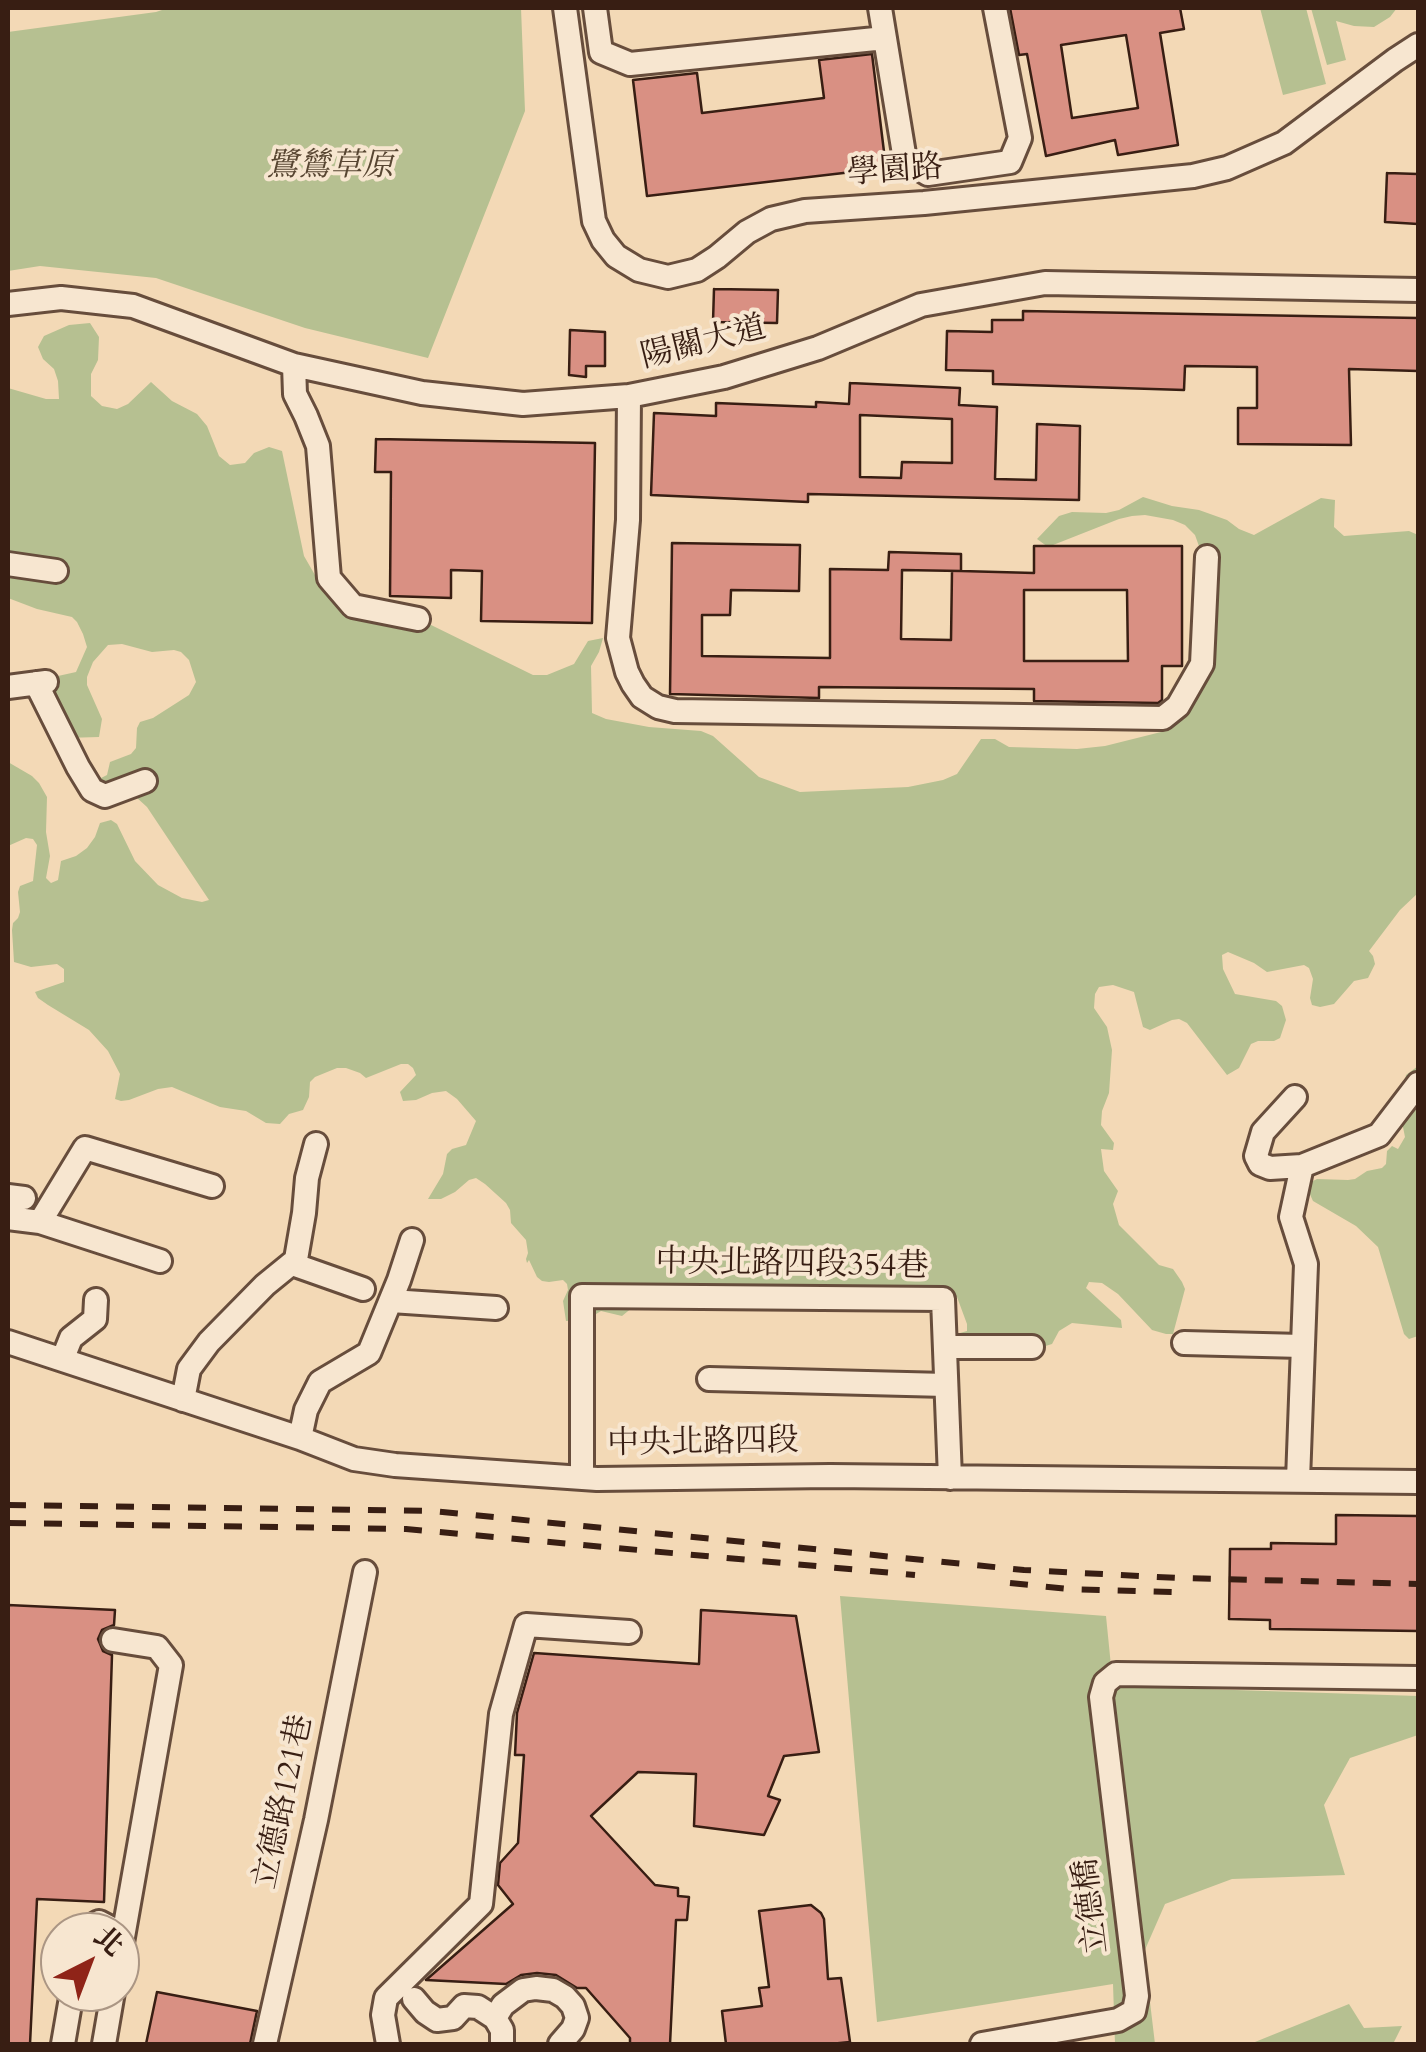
<!DOCTYPE html>
<meta charset="utf-8">
<style>
body{margin:0}
#map{position:relative;width:1426px;height:2052px;overflow:hidden;background:#f3d9b6;font-family:Cardo,"Noto Serif TC",serif}
canvas{display:block}
.frame{position:absolute;inset:0;border:10px solid #381e13;pointer-events:none}
.north{position:absolute;left:40px;top:1912px;width:100px;height:100px;box-sizing:border-box;background:#f7e6d0;border:2px solid #ab9684;border-radius:50%;rotate:42deg;font-size:28px;font-weight:700;line-height:40px;text-align:center;color:#381e13}
.north::after{content:'';display:block;margin:auto;width:35px;height:45px;background:#8f2418;clip-path:polygon(50% 0,100% 100%,50% 72%,0 100%)}
</style>
<div id="map">
<canvas width="1426" height="2052"></canvas>
<div class="frame"></div>
<div class="north">北</div>
</div>
<script>
const context = document.querySelector('canvas').getContext('2d');
context.lineJoin = 'round';
function fillPath(path, color) { context.fillStyle = color; context.fill(path, 'evenodd'); }
const toPath = rows => new Path2D(rows.map(r => 'M' + r).join(''));
function strokePath(path, color, width, dash) { context.strokeStyle = color; context.lineWidth = width; context.lineCap = dash ? 'butt' : 'round'; context.setLineDash(dash || []); context.stroke(path); }
function drawText(font, color, halo, rows, align = 'center') {
  context.font = font + ' Cardo,"Noto Serif TC",serif'; context.lineWidth = 8; context.setLineDash([]); context.textBaseline = 'middle'; context.strokeStyle = halo; context.fillStyle = color; for (const [text, x, y, turn = 0] of rows) {
    context.save(); context.translate(x, y); context.rotate((+turn || 0) * Math.PI / 180); context.textAlign = isNaN(turn) ? turn : align; if (halo) context.strokeText(text, 0, 0); context.fillText(text, 0, 0); context.restore();
  }
}
fillPath(toPath([
 [168,8,521,8,525,111,428,358,305,328,156,278,40,266,8,271,8,32,156,12],
 [1260,8,1306,8,1326,84,1283,95],
 [1311,8,1397,8,1390,17,1374,27,1354,26,1336,21,1346,60,1327,65],
 [90,323,99,337,98,360,91,374,91,396,102,406,117,409,128,404,151,382,172,401,197,414,207,426,219,456,230,465,245,463,254,453,269,447,282,451,304,556,319,582,332,589,427,623,533,675,547,675,574,664,588,641,603,638,599,652,591,666,592,713,606,719,649,727,701,731,713,736,759,777,800,792,908,787,943,780,957,774,981,739,995,739,1009,747,1077,749,1105,746,1161,732,1180,714,1191,685,1200,549,1195,535,1185,525,1173,520,1145,515,1132,516,1119,519,1048,547,1037,539,1059,516,1072,512,1106,513,1119,510,1143,497,1172,506,1199,510,1227,520,1239,529,1254,535,1321,498,1335,500,1334,527,1344,536,1409,531,1418,535,1418,893,1400,910,1369,951,1373,956,1375,964,1368,978,1354,981,1334,1004,1320,1007,1312,1005,1310,998,1313,979,1309,968,1304,965,1267,972,1254,963,1228,952,1222,955,1223,969,1235,994,1276,1001,1282,1006,1286,1020,1280,1038,1274,1041,1258,1041,1251,1044,1239,1068,1227,1075,1187,1023,1179,1019,1172,1020,1150,1030,1143,1027,1134,992,1113,985,1099,987,1095,994,1094,1008,1107,1027,1112,1050,1109,1093,1102,1111,1101,1125,1114,1143,1113,1150,1101,1149,1104,1171,1118,1191,1113,1204,1119,1225,1159,1265,1173,1269,1182,1282,1185,1289,1173,1334,1166,1334,1152,1330,1118,1294,1102,1283,1089,1282,1086,1288,1121,1320,1122,1328,1072,1323,1059,1331,1052,1344,1039,1348,963,1338,960,1333,967,1331,967,1324,957,1297,943,1291,693,1311,688,1306,633,1307,622,1316,601,1311,588,1319,566,1321,563,1301,568,1290,567,1284,563,1280,549,1282,542,1281,537,1277,529,1260,527,1263,526,1259,528,1253,526,1240,511,1223,510,1210,506,1203,485,1184,476,1178,469,1180,455,1192,441,1199,428,1199,443,1174,447,1154,452,1149,466,1145,476,1121,457,1099,446,1091,432,1093,416,1100,403,1101,400,1092,416,1075,413,1068,408,1064,401,1064,366,1078,360,1073,346,1068,337,1068,315,1077,310,1082,309,1097,303,1110,289,1114,280,1124,266,1123,246,1111,220,1107,172,1087,158,1089,129,1100,121,1101,115,1099,120,1074,108,1051,89,1030,48,1005,38,998,35,992,64,982,64,969,57,964,31,967,14,962,12,930,13,923,18,918,20,912,18,892,20,886,33,881,37,845,33,839,26,838,8,846,8,762,32,776,39,783,47,797,46,832,50,856,46,878,51,883,58,880,61,861,76,856,87,848,95,837,100,823,111,820,117,824,135,861,158,885,182,898,202,902,209,900,147,807,136,797,129,799,95,781,107,775,110,762,131,754,136,748,137,728,140,722,153,718,189,695,196,682,189,660,181,652,174,650,152,652,122,644,108,645,93,662,87,677,87,685,102,719,99,737,65,738,58,735,49,678,76,672,87,647,83,634,77,622,72,617,37,609,8,598,8,388,46,399,59,399,58,381,54,369,43,359,38,347,44,336,69,325],
 [1418,1066,1418,1336,1409,1339,1404,1334,1378,1247,1356,1226,1313,1201,1307,1188,1311,1182,1317,1179,1348,1180,1355,1179,1367,1171,1382,1168,1386,1164,1387,1151,1392,1146,1398,1149,1405,1137,1399,1107,1406,1075],
 [840,1596,1106,1616,1113,1686,1418,1696,1418,1735,1350,1758,1324,1805,1345,1875,1232,1879,1165,1904,1144,1952,1155,2044,1115,2044,1113,1984,877,2022],
 [1349,2004,1364,2028,1402,2026,1393,2044,1250,2044]
]), '#b6c091');
const building = toPath([
 [1010,8,1180,8,1184,29,1160,33,1178,145,1118,155,1115,140,1046,156,1027,54,1019,55,1010,8],
 [1126,35,1138,108,1072,118,1061,45,1126,35],
 [872,54,886,168,647,196,633,80,697,73,702,113,824,98,819,60,872,54],
 [1387,173,1418,174,1418,224,1385,222,1387,173],
 [714,289,778,290,777,323,713,322,714,289],
 [1023,311,1418,318,1418,371,1349,369,1351,445,1238,444,1238,408,1257,408,1257,367,1185,366,1184,390,993,384,993,371,946,370,947,331,992,332,992,320,1023,320,1023,311],
 [570,330,605,332,605,366,586,366,586,377,569,375,570,330],
 [850,383,960,388,959,405,997,407,995,479,1036,480,1037,424,1080,426,1079,500,808,494,808,502,651,495,654,413,716,416,716,403,816,407,816,402,849,404,850,383],
 [860,415,952,419,952,463,902,462,901,478,860,477,860,415],
 [376,439,595,443,592,623,481,621,482,571,451,570,451,598,390,596,391,472,375,472,376,439],
 [672,543,800,545,799,591,731,590,730,615,702,615,702,656,830,658,830,569,888,570,889,552,961,554,961,571,1034,573,1034,546,1182,546,1182,666,1162,666,1162,700,1158,703,1034,701,1034,689,819,687,819,698,670,694,672,543],
 [902,570,961,571,952,571,951,640,901,639,902,570],
 [1024,590,1127,590,1128,661,1024,661,1024,590],
 [1336,1515,1418,1516,1418,1631,1270,1629,1270,1620,1229,1619,1230,1549,1271,1549,1271,1543,1336,1544,1336,1515],
 [8,1605,115,1610,114,1625,102,1630,98,1639,103,1651,112,1655,104,1902,37,1899,30,2044,8,2044,8,1605],
 [701,1610,796,1616,819,1752,784,1756,768,1796,780,1800,764,1835,694,1826,696,1774,638,1772,591,1816,655,1885,678,1888,678,1896,689,1897,687,1920,676,1920,670,2044,630,2044,630,2038,586,1988,577,1988,556,1975,537,1973,521,1975,506,1984,426,1980,513,1904,498,1885,500,1863,518,1843,524,1755,515,1755,517,1713,534,1653,699,1664,701,1610],
 [811,1905,821,1913,824,1919,828,1979,841,1978,850,2042,830,2044,726,2044,722,2011,762,2006,759,1988,769,1987,759,1911,811,1905],
 [157,1992,257,2011,250,2044,146,2044,157,1992]
]);
fillPath(building, '#d99083');
strokePath(building, '#381e13', 2.5);
const minor = toPath([
 [565,8,594,221,603,240,616,256,639,270,668,277,697,270,717,257,747,232,771,219,805,211,924,203,1193,176,1227,168,1284,143,1395,60,1418,45],
 [595,8,601,52,630,64,885,38],
 [880,8,905,160,928,174,1010,162,1020,138,995,8],
 [8,304,61,298,133,306,294,365,422,393,523,404,629,396,724,377,818,348,921,305,1045,283,1418,290],
 [294,365,295,394,306,416,318,446,329,578,353,606,418,619],
 [629,396,628,520,618,638,627,672,633,684,642,697,658,707,675,711,1163,718,1178,706,1202,664,1207,557],
 [8,564,56,571],
 [36,683,78,767,92,790,105,796,145,781],
 [8,687,46,682],
 [1295,1097,1263,1132,1256,1156,1260,1164,1270,1168,1302,1166],
 [8,1196,24,1198],
 [8,1218,40,1222,160,1261],
 [40,1222,85,1148,212,1186],
 [295,1265,363,1289],
 [391,1301,496,1308],
 [8,1342,300,1438,354,1459,395,1465,597,1479,830,1476,1418,1482],
 [1184,1343,1302,1346],
 [946,1347,1032,1347],
 [63,1358,71,1338,95,1319,96,1300],
 [709,1379,946,1385],
 [183,1400,189,1369,209,1342,265,1285,292,1263,295,1265,304,1213,307,1178,316,1144],
 [300,1438,306,1410,320,1382,369,1353,399,1280,412,1240],
 [582,1478,582,1296,943,1299,950,1478],
 [1298,1480,1306,1264,1291,1217,1302,1166,1379,1135,1418,1084],
 [113,1640,157,1647,171,1665,120,1954],
 [81,1932,99,1922,118,1932],
 [414,1999,425,2012,437,2020,453,2018,464,2006,478,2007,495,2018,502,2030,502,2044],
 [495,2018,503,2005,523,1990,536,1988,553,1990,565,1997,573,2006,577,2018,573,2029,560,2044],
 [63,2044,72,1992],
 [104,2044,113,1992],
 [265,2044,316,1820,365,1572],
 [388,2044,383,2015,386,1998,481,1904,501,1714,526,1625,629,1632],
 [982,2044,1118,2020,1134,2011,1137,1996,1101,1697,1105,1683,1116,1674,1418,1678]
]);
strokePath(minor, '#674d3c', 28);
strokePath(minor, '#f7e6d0', 22);
strokePath(toPath([
 [8,1505,433,1511,1024,1570,1178,1578,1418,1584],
 [8,1523,406,1529,915,1575],
 [1010,1583,1068,1589,1175,1592]
]), '#381e13', 6, [18, 18]);
drawText('italic 32px', '#584632', '#f7e6d0', [
 ["鷺鷥草原",330,168]
]);
drawText('32px', '#381e13', '#f7e6d0', [
 ["學園路",895,172,-4],
 ["陽關大道",704,344,-14],
 ["中央北路四段354巷",792,1266,1],
 ["中央北路四段",703,1444,-1],
 ["立德路121巷",285,1802,-78],
 ["立德橋",1093,1906,-97]
]);
</script>
